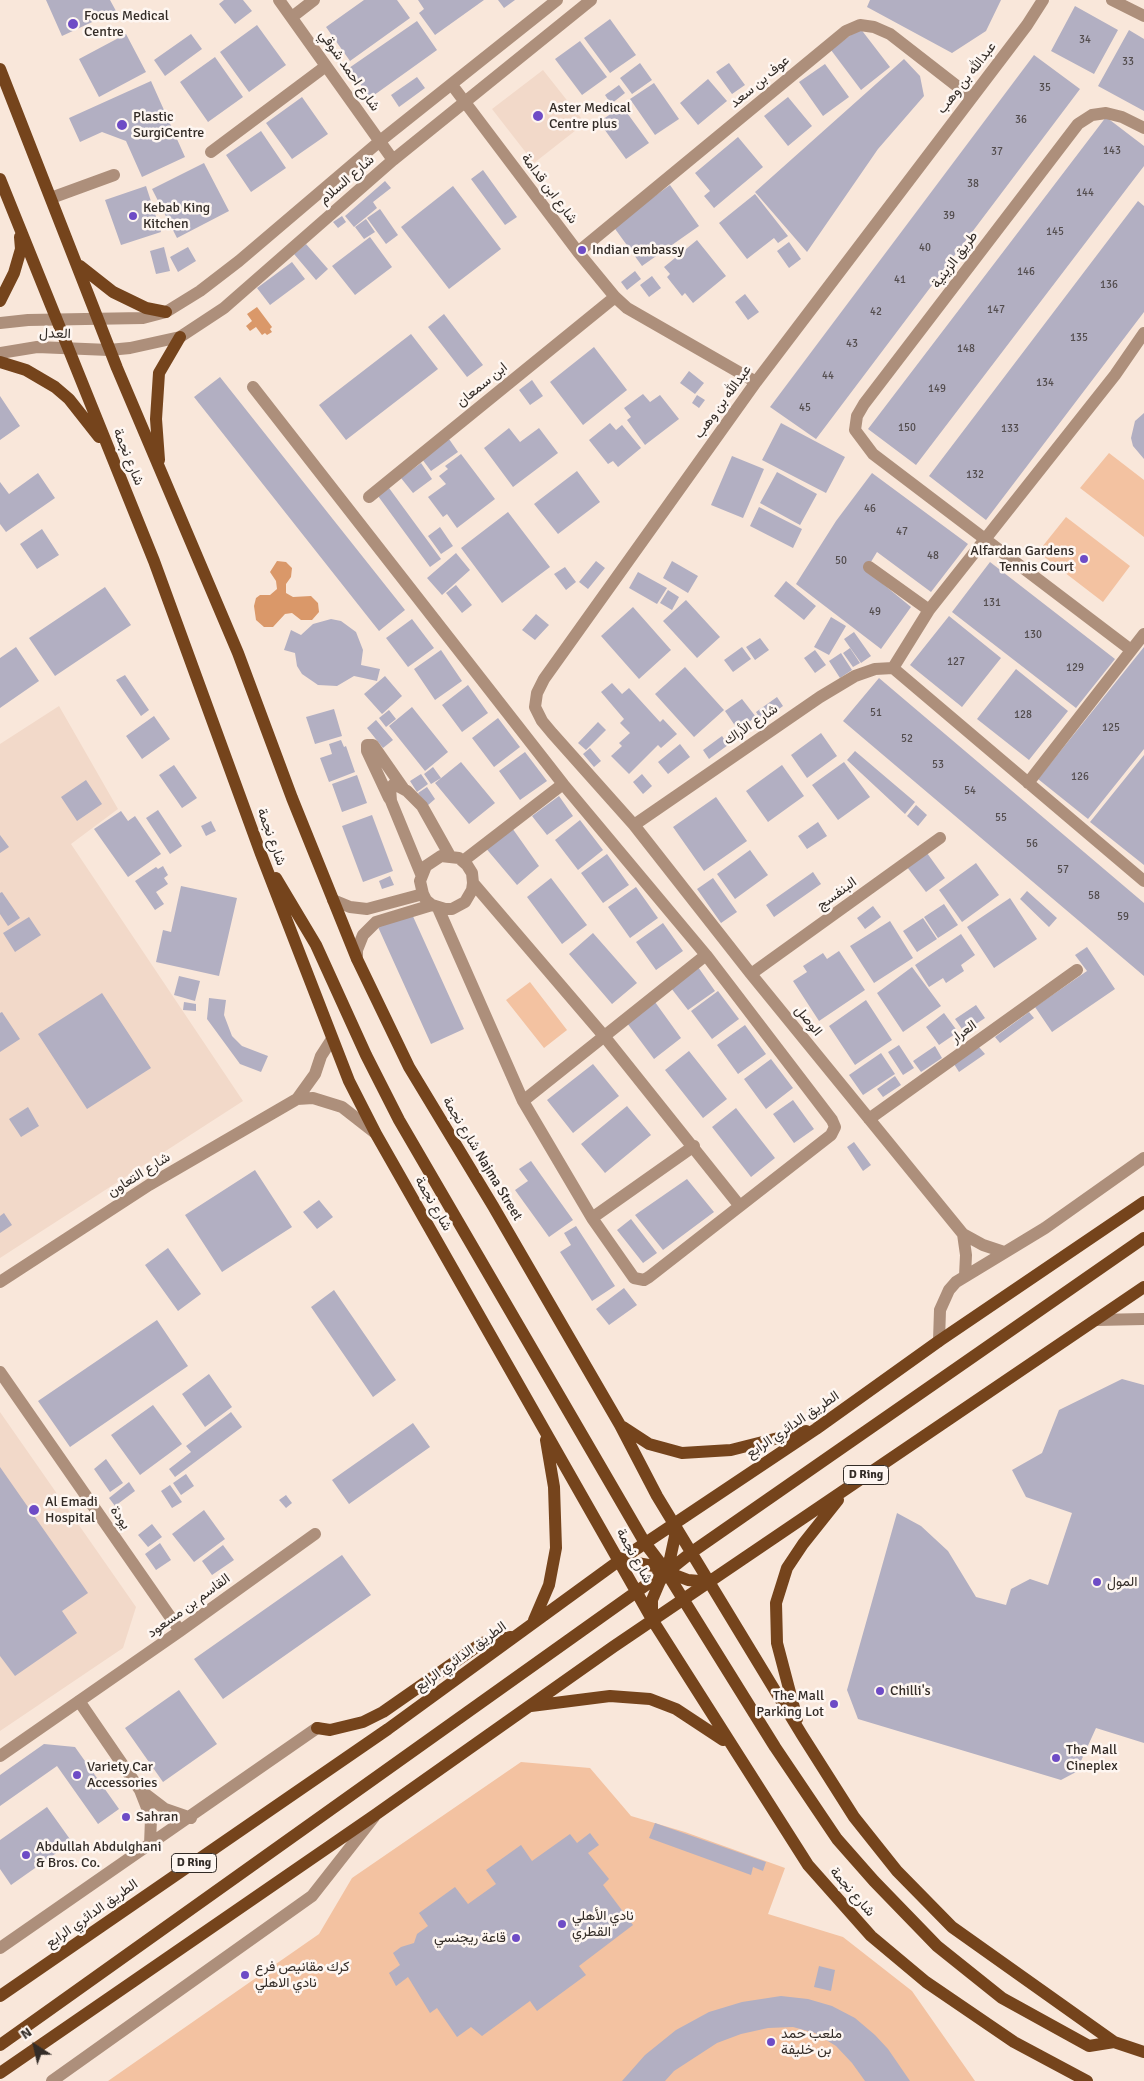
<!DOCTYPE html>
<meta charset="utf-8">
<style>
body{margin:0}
#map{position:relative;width:1144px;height:2081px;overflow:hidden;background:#f9e7da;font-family:Signika,sans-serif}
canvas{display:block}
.north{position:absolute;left:10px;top:2021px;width:50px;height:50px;-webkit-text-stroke:4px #fef6f1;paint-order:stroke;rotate:325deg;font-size:14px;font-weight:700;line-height:20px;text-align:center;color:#332c27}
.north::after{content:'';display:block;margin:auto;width:18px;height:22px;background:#332c27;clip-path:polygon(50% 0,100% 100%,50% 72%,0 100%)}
</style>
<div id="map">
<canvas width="1144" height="2081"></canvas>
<div class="north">N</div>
</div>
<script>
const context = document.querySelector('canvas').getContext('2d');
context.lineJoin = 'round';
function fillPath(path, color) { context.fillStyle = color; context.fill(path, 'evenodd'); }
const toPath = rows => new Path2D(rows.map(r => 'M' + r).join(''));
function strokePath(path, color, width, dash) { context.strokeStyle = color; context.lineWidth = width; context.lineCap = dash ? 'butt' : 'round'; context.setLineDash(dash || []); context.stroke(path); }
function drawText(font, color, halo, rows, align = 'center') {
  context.font = font + ' Signika,Vazirmatn,sans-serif'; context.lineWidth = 5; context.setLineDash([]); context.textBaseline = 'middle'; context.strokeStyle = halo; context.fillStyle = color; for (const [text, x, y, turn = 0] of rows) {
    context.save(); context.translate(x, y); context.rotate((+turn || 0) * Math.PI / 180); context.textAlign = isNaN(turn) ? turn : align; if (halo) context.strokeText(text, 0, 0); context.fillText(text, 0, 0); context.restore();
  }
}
fillPath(toPath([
 [543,70,585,123,534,163,492,109],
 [59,706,118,809,71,844,243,1101,0,1258,0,744],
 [0,1412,136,1607,123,1648,0,1731]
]), '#f2d9c9');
fillPath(toPath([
 [1109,453,1144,480,1144,537,1080,488],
 [1066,517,1130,566,1103,602,1038,552],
 [530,982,567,1030,544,1048,506,1000],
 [521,1762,590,1768,631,1816,685,1832,785,1868,768,1914,843,1937,912,1991,975,2081,108,2081,319,1934,352,1878]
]), '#f3c2a1');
fillPath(toPath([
 [257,307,272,327,270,329,272,332,267,335,265,333,262,335,256,327,250,331,246,326,252,321,247,314],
 [277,561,286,562,292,568,291,577,286,584,286,593,293,597,311,596,318,603,319,612,312,620,301,620,292,613,285,614,273,627,264,627,256,620,254,606,256,598,260,595,270,595,277,589,276,581,270,572]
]), '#da9869');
fillPath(toPath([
 [46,0,110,0,116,11,62,36],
 [224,0,243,0,252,11,235,24,219,4],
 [364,0,397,0,410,18,350,61,326,27],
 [418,0,484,0,435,35,419,13,424,9],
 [498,0,515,0,504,8],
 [870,0,1001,0,986,31,952,53,867,7],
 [1075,6,1118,30,1094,74,1051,51],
 [610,19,636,55,610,73,584,38],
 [417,21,437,50,370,98,349,68],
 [257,25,286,65,249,92,220,52],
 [860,28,890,67,861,90,831,50],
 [1129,30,1144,39,1144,111,1098,86],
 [126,34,146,72,99,97,79,59],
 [191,34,202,49,165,76,154,60],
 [580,41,607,77,582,95,555,59],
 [1034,55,1080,89,816,439,770,407],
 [215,57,243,97,208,122,180,82],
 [904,59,920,76,924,96,878,149,807,252,755,192],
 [640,63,652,80,632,94,620,78],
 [729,63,745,85,732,94,716,72],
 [825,64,849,97,823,116,799,82],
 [417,77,425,88,399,107,391,95],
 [708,79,727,101,698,125,680,103],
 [151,81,185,157,142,177,126,141,102,132,80,142,69,118],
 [654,83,679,119,655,135,630,99],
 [619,85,625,93,611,104,605,95],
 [302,97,328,134,292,159,266,123],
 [788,97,812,126,788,146,764,116],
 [622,106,649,143,626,159,599,122],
 [1106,117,1144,146,1144,166,916,465,868,429],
 [261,131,286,168,251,192,226,155],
 [738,137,763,167,714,208,704,196,710,191,695,173],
 [204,163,229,211,177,238,152,189],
 [483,170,517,217,505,225,471,179],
 [385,181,391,188,373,202,377,208,354,227,345,216],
 [670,185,699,226,642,266,613,226],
 [146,186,161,232,121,245,105,200],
 [453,186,501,249,449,289,401,227],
 [755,194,788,236,778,243,774,238,747,259,719,223],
 [1138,201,1144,206,1144,312,986,520,929,476],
 [380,209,398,235,386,244,367,218],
 [342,216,346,222,338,228,333,222],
 [366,219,375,232,364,239,355,227],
 [370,237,392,267,355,295,332,266],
 [697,240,726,276,693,303,685,293,682,296,667,277,670,274,664,267],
 [789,242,801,259,789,268,777,251],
 [306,244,328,269,316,280,294,254],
 [164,247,170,271,156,274,150,251],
 [188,247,196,261,178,272,170,257],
 [292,262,305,279,270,305,257,288],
 [635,271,641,279,627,290,621,282],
 [652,276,661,288,649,297,640,285],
 [745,294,759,312,748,320,735,302],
 [444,314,483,365,467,377,428,327],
 [411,334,438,369,346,440,319,405],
 [594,347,627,390,583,425,550,382],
 [689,371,704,383,695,394,680,383],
 [220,377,405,610,379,631,194,397],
 [532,380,543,396,530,405,519,390],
 [643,394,650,402,660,395,679,419,645,445,627,420,631,417,624,408],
 [697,395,705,400,699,408,692,403],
 [0,396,20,426,0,440],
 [1144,413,1144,459,1133,446,1131,438,1135,421],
 [610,423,616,430,622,425,641,448,618,467,613,461,608,464,589,440],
 [781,423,845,457,826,493,762,460],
 [509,428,520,442,539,428,558,453,513,487,484,448],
 [449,439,458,452,431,471,422,459],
 [461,454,495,499,457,528,447,514,443,517,428,497,446,484,439,476,448,469,445,466],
 [732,456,764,469,743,518,711,505],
 [421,463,432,479,413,493,401,478],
 [577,471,600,502,558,534,534,504],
 [777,472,817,494,800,525,760,503],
 [38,473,55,498,6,532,0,524,0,482,9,494],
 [872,473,968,544,931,592,877,552,866,570,911,607,881,649,796,584,836,521],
 [389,488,441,559,430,567,378,496],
 [759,507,802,529,793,548,750,526],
 [508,512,550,567,502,603,461,548],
 [440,527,453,546,441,554,428,536],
 [42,529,59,555,37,569,20,544],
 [456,553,470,570,442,595,427,578],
 [596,561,605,568,588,589,579,582],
 [672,561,698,576,688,593,663,578],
 [990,562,1115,659,1076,708,952,612],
 [565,567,576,582,566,590,554,574],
 [638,572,667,588,657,604,629,588],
 [786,581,816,606,804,620,774,596],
 [456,585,472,605,462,613,446,593],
 [105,587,131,625,55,676,29,638],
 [668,590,679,597,672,610,660,603],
 [686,600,720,637,697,658,663,621],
 [633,607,671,650,639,679,601,636],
 [536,614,549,625,535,640,522,630],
 [949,616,1001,658,962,707,910,665],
 [831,617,846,626,829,655,814,647],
 [331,619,341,621,356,632,363,650,361,665,380,669,377,681,354,676,337,686,318,685,302,674,297,666,295,653,284,650,291,630,301,635,313,624],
 [412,619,434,648,408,667,386,638],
 [854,632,871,656,861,663,844,639],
 [760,638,769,650,755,660,746,647],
 [16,647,39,681,0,708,0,658],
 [742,647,751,659,733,672,724,660],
 [1144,647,1144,749,1088,819,1038,779],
 [850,648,860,663,853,667,843,653],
 [441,650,462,681,435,700,414,669],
 [815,650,826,665,815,673,804,658],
 [841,653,852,670,840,678,829,661],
 [685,667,724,710,694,737,655,694],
 [1016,669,1068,711,1029,760,977,719],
 [125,675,149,710,141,716,116,680],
 [385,676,402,696,382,714,364,694],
 [879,678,1144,903,1144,976,843,721],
 [612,683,622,694,629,688,660,722,663,719,677,734,661,748,658,745,629,774,611,756,622,746,619,743,630,733,620,723,624,719,601,692],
 [468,685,488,713,462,732,442,705],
 [777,697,783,706,762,721,756,712],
 [742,699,756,717,738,730,725,711],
 [412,707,448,752,425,771,389,726],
 [334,709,342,736,315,744,306,717],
 [389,710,396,719,386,727,379,718],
 [154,716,170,739,142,759,126,736],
 [498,718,520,747,494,767,472,738],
 [376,720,393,740,383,748,367,728],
 [598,722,606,730,586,750,578,743],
 [821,733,837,756,807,778,791,755],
 [722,736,728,745,709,759,703,750],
 [341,740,344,747,346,746,355,772,329,782,320,758,332,754,329,744],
 [680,744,690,757,668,774,658,762],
 [590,748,601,761,594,767,583,754],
 [855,751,915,802,905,814,847,760],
 [525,752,547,781,520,800,499,771],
 [1144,755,1144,865,1090,822],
 [461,762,495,803,469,824,435,783],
 [844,762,870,797,838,820,812,785],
 [174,765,197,798,182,808,159,775],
 [782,765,804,796,768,822,746,791],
 [433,767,441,778,431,784,424,774],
 [421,774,428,784,417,792,410,781],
 [642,774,652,786,643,794,633,782],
 [357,775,367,803,342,812,332,784],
 [86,780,102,804,77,821,61,797],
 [427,787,435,799,427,806,418,793],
 [559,796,573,816,547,835,532,816],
 [716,797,747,841,704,871,673,827],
 [916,805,927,815,918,826,907,816],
 [158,810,182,846,170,854,146,818],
 [121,811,128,821,135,816,161,854,128,877,94,829],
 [372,815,393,871,363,882,342,826],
 [580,820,603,850,578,870,555,840],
 [211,821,216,831,206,836,201,826],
 [818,822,827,836,807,849,798,836],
 [510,825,539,866,517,885,484,846],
 [0,835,9,847,0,853],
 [750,850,768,875,735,899,717,874],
 [927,853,945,878,926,892,907,867],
 [607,854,629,885,603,903,581,873],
 [976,863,999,895,962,922,939,890],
 [163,866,168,875,164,878,168,884,156,892,164,904,155,910,135,881,156,867,158,869],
 [813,872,821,884,774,917,766,905],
 [390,876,394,885,382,889,379,881],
 [551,878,587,925,562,944,527,897],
 [713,878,737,912,721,923,697,889],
 [181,886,237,898,219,976,156,962,163,930,171,932],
 [636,887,658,918,630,938,608,907],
 [1027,891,1057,918,1049,927,1020,899],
 [2,892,20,918,8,926,0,914,0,893],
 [1010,898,1037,939,994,968,967,927],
 [944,904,958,925,938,938,924,917],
 [873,906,881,917,865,929,857,918],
 [411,912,464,1029,431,1044,378,927],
 [29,917,41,935,15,952,3,933],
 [923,918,937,939,917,952,903,931],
 [890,921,913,958,874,983,850,946],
 [663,923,683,951,656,970,636,942],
 [593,933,637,983,612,1004,569,954],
 [961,934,975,955,961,965,964,971,946,983,943,978,929,987,915,965],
 [1087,947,1115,989,1052,1032,1035,1007,1087,971,1075,955],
 [839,951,865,990,819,1021,793,981,807,972,803,966,823,953,827,959],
 [698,967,715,991,688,1010,671,988],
 [912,967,941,1006,903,1032,877,993],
 [179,976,200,981,195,1001,174,995],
 [718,991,739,1019,712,1039,691,1011],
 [102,993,151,1068,87,1109,38,1034],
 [209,998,226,1000,224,1015,232,1036,242,1046,268,1056,261,1072,240,1064,207,1019],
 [866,1000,892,1040,855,1065,829,1026],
 [184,1002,196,1004,196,1011,183,1010],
 [655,1002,681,1038,654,1059,627,1023],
 [976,1005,985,1018,964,1032,955,1019],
 [2,1012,20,1039,0,1052,0,1013],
 [1029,1012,1034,1018,1000,1043,995,1037],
 [944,1013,958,1032,939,1045,926,1027],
 [745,1025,766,1054,738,1074,717,1045],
 [899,1045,914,1068,903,1075,888,1052],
 [935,1046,942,1058,921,1072,913,1061],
 [979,1047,985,1054,959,1072,954,1064],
 [689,1051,727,1099,703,1118,665,1070],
 [881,1053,895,1074,863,1095,849,1075],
 [771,1059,793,1088,766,1109,744,1079],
 [593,1064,619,1096,573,1133,547,1100],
 [895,1076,901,1085,883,1097,877,1089],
 [793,1100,814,1129,794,1143,773,1114],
 [627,1106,651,1135,605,1173,581,1144],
 [28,1107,39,1126,21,1137,9,1119],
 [736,1108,775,1158,751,1177,712,1127],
 [854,1142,871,1165,863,1171,847,1147],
 [531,1161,573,1220,549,1237,515,1190,528,1181,519,1169],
 [255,1170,292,1227,222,1272,185,1215],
 [687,1179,714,1212,663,1250,635,1215],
 [319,1200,333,1217,317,1229,303,1212],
 [4,1213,12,1225,0,1233,0,1216],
 [631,1219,657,1253,643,1263,617,1230],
 [576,1226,615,1286,592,1301,560,1252,571,1245,564,1233],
 [168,1248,201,1294,178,1311,145,1265],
 [624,1288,637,1305,609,1325,596,1309],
 [334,1290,396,1380,373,1397,311,1307],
 [157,1320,188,1366,70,1447,38,1401],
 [209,1374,232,1407,205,1427,182,1394],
 [1122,1379,1144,1385,1144,1743,1096,1728,1076,1772,1061,1780,858,1719,847,1690,897,1513,921,1526,948,1551,976,1597,1006,1605,1011,1589,1030,1579,1048,1585,1072,1513,1026,1497,1012,1470,1042,1453,1059,1410],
 [153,1405,182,1444,140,1475,111,1435],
 [231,1412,242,1427,175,1477,169,1469,191,1452,186,1446],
 [413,1423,430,1447,349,1504,332,1480],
 [106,1459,123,1483,110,1492,94,1469],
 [0,1467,88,1593,62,1611,77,1633,15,1676,0,1656],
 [186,1474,194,1486,181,1495,173,1483],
 [129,1482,135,1491,115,1506,109,1498],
 [170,1485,182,1502,172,1508,161,1491],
 [286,1495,292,1503,286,1508,279,1500],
 [204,1510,225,1539,194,1562,172,1534],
 [152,1524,162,1537,148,1547,138,1535],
 [160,1543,171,1560,156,1570,145,1554],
 [223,1545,234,1560,212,1575,202,1561],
 [342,1555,371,1595,223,1699,194,1659],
 [179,1690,217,1744,163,1782,125,1728],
 [44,1744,75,1747,119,1809,98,1824,57,1766,0,1806,0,1775],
 [47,1807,72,1842,11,1885,0,1869,0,1840],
 [655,1823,766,1862,763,1871,753,1867,751,1875,649,1838],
 [590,1833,599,1845,588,1853,609,1879,603,1885,633,1925,579,1966,586,1975,537,2011,530,2001,482,2036,471,2027,457,2037,437,2008,430,2013,408,1977,396,1986,389,1973,400,1965,393,1953,401,1947,414,1943,417,1934,428,1926,419,1913,455,1887,468,1904,496,1884,486,1870,521,1845,532,1861,570,1834,577,1843],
 [819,1966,835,1970,831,1991,814,1987],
 [781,1996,808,1999,832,2006,855,2018,875,2035,888,2049,910,2081,865,2081,852,2063,836,2046,815,2033,793,2027,768,2028,741,2034,717,2043,674,2071,665,2081,622,2081,645,2055,676,2030,709,2012,742,2002]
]), '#b2afc2');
strokePath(toPath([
 [279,0,393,160],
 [1112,0,1144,16],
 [292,17,314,0],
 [452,85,578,252,615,297,627,308,756,382],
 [211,152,326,66],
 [51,198,114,175],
 [578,252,846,31,860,25,874,27,890,34,971,97],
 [0,323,28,320,143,318,166,312,200,291,239,261,380,141,557,0],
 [0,353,37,347,109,350,130,348,180,337,224,308,393,160,591,0],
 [253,387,563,784,706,955,832,1120,835,1127,831,1135,649,1277,644,1280,634,1278,592,1218,523,1101,438,908],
 [369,497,615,297],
 [869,567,929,610],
 [1131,650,873,454,855,430,857,416,864,404,1078,124,1092,115,1106,113,1122,117,1144,128],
 [893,668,929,610,1115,375,1144,333],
 [893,668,1144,881],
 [1028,783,1144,634],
 [389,798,367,751,367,745,373,745,403,788],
 [634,825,820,697,855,676,875,669,893,668],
 [463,861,563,784],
 [421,874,391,801,390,788,394,784,407,791,422,806,450,856],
 [473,883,472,890,465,902,452,909,445,909,432,905,426,900,423,894,420,881,426,866,441,856,459,858,467,865,472,873,473,883,604,1036,739,1205],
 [333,900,350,907,367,909,423,894],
 [357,959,357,950,363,935,376,922,432,905],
 [751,974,940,838],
 [297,1099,313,1098,342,1107,374,1132],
 [523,1101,706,955],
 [869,1119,1077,970],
 [592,1218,694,1146],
 [963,1234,966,1255,965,1276],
 [1004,1252,983,1245,963,1234,751,974,634,825,552,733,542,721,535,707,537,693,544,679,756,382,1027,25,1043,0],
 [0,1282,149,1185,297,1099,315,1074,321,1056,332,1039],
 [1096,1320,1144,1319],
 [939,1341,940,1310,949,1290,956,1282,1045,1228,1144,1158],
 [0,1372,180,1631],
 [79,1701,140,1790,151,1818,150,1845],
 [0,1756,180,1631,315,1534],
 [144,1793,165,1809,191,1818],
 [0,1948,317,1728],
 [52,2081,312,1896,374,1817]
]), '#ad8f7b', 12);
strokePath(toPath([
 [0,69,117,368,238,653,292,798,357,959,409,1067,493,1206,620,1425,657,1496,802,1735,854,1817,897,1871,952,1927,1114,2042,1144,2052],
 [0,179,154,561,261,854,349,1081,376,1134,653,1621,808,1865,871,1936,926,1982,1014,2042,1087,2081],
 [80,266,113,292,146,308,166,312],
 [0,301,14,273,21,249,20,237],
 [0,362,26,370,55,387,69,399,99,437],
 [159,460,156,419,159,373,180,337],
 [276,878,316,945,366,1055,399,1120,645,1543,667,1572,688,1580,710,1582],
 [623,1427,649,1444,682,1453,731,1450,806,1431],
 [620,1560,654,1566,670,1578,775,1747,837,1839,874,1881,937,1946,1002,1998,1089,2046,1114,2042],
 [652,1618,652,1600,660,1581,667,1572,692,1552,1144,1238],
 [534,1620,549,1585,556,1548,554,1487,546,1440],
 [531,1706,610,1696,650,1699,676,1709,723,1740],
 [797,1719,777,1643,776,1603,787,1568,803,1544,838,1500],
 [317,1728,330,1730,363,1722,383,1712,482,1643,511,1637],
 [0,1996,388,1729,620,1560,816,1429,939,1341,1144,1202],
 [0,2045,646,1585,665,1570,670,1559,675,1536,674,1524],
 [0,2073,375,1815,613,1647,1144,1287]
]), '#75441c', 12);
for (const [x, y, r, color] of [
 [73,24,6,"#6e4cc6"],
 [538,116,6,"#6e4cc6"],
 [122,125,6,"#6e4cc6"],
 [133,216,5,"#6e4cc6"],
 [582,250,5,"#6e4cc6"],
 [1084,559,5,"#6e4cc6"],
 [34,1510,6,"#6e4cc6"],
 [1097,1582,5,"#6e4cc6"],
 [880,1691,5,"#6e4cc6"],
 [834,1704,5,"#6e4cc6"],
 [1056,1758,5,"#6e4cc6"],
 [77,1775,5,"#6e4cc6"],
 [126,1817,5,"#6e4cc6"],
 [26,1855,5,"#6e4cc6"],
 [562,1924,5,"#6e4cc6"],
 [516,1938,5,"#6e4cc6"],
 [245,1975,5,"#6e4cc6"],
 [771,2042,5,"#6e4cc6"]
]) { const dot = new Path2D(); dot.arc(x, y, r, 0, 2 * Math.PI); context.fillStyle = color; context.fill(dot); strokePath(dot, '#fef6f1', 2); }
drawText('11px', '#534d4e', null, [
 ["34",1085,40],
 ["33",1128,62],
 ["35",1045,88],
 ["36",1021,120],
 ["143",1112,151],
 ["37",997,152],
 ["38",973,184],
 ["144",1085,193],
 ["39",949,216],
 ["145",1055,232],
 ["40",925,248],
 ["146",1026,272],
 ["41",900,280],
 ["136",1109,285],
 ["147",996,310],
 ["42",876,312],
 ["135",1079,338],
 ["43",852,344],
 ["148",966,349],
 ["44",828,376],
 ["134",1045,383],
 ["149",937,389],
 ["45",805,408],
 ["150",907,428],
 ["133",1010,429],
 ["132",975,475],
 ["46",870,509],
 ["47",902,532],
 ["48",933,556],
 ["50",841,561],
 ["131",992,603],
 ["49",875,612],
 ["130",1033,635],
 ["127",956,662],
 ["129",1075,668],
 ["51",876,713],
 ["128",1023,715],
 ["125",1111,728],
 ["52",907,739],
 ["53",938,765],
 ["126",1080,777],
 ["54",970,791],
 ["55",1001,818],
 ["56",1032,844],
 ["57",1063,870],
 ["58",1094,896],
 ["59",1123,917]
]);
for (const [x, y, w] of [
 [866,1475,45],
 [194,1863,45]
]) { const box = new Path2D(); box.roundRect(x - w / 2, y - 9.5, w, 19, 4); context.fillStyle = '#fef6f1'; context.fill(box); strokePath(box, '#332c27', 1); }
drawText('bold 12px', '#332c27', null, [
 ["D Ring",866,1475],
 ["D Ring",194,1863]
]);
drawText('14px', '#332c27', '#fef6f1', [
 ["Focus Medical",84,16],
 ["Centre",84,32],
 ["Aster Medical",549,108],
 ["Centre plus",549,124],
 ["Plastic",133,117],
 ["SurgiCentre",133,133],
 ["Kebab King",143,208],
 ["Kitchen",143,224],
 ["Indian embassy",592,250],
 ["Alfardan Gardens",1074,551,"right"],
 ["Tennis Court",1074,567,"right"],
 ["Al Emadi",45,1502],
 ["Hospital",45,1518],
 ["المول",1107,1582],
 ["Chilli's",890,1691],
 ["The Mall",824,1696,"right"],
 ["Parking Lot",824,1712,"right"],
 ["The Mall",1066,1750],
 ["Cineplex",1066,1766],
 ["Variety Car",87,1767],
 ["Accessories",87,1783],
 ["Sahran",136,1817],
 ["Abdullah Abdulghani",36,1847],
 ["& Bros. Co.",36,1863],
 ["نادي الأهلي",572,1916],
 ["القطري",572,1932],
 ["قاعة ريجنسي",506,1938,"right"],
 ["كرك مقانيص فرع",255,1967],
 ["نادي الاهلي",255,1983],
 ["ملعب حمد",781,2034],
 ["بن خليفة",781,2050]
], 'left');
drawText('14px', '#332c27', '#fef6f1', [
 ["شارع احمد شوقي",349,71,55],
 ["عبدالله بن وهب",967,78,-52],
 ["عوف بن سعد",760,82,-40],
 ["شارع السلام",347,180,-41],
 ["شارع ابن قدامة",549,189,53],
 ["طريق الزينية",955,260,-53],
 ["العدل",55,334,2],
 ["ابن سمعان",482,385,-39],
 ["عبدالله بن وهب",723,402,-54],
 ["شارع نجمة",128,457,68],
 ["شارع الأراك",751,725,-34],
 ["شارع نجمة",271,837,70],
 ["البنفسج",837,894,-36],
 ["الوصل",808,1021,51],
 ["العرار",964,1032,-36],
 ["شارع نجمة Najma Street",482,1159,59],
 ["شارع التعاون",139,1175,-32],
 ["شارع نجمة",433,1204,60],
 ["الطريق الدائري الرابع",793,1425,-34],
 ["يودة",120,1518,55],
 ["شارع نجمة",634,1556,61],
 ["القاسم بن مسعود",189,1606,-36],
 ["الطريق الدائري الرابع",461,1657,-36],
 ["شارع نجمة",852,1892,49],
 ["الطريق الدائري الرابع",92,1914,-35]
]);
</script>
